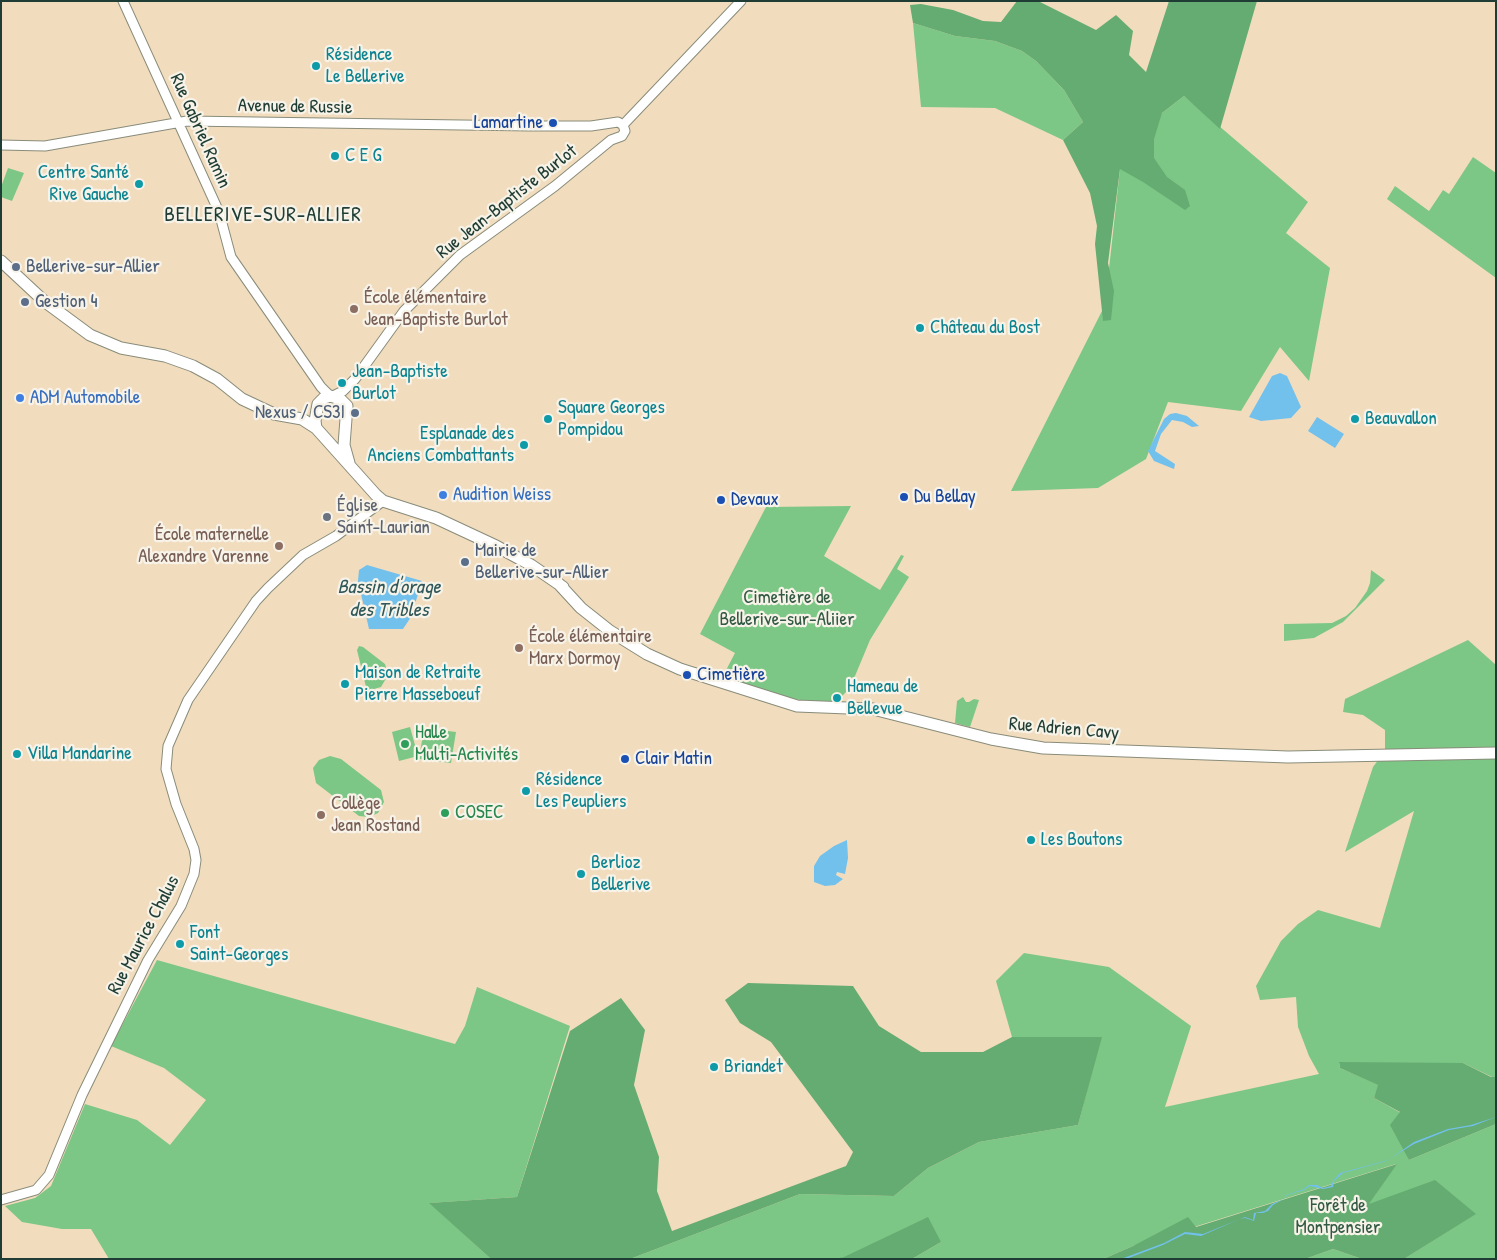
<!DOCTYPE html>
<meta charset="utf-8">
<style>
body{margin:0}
#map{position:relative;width:1497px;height:1260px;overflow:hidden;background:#f2dcbe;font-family:"Patrick Hand",sans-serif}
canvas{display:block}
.frame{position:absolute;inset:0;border:2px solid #1f3d34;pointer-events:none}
</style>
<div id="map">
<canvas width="1497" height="1260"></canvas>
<div class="frame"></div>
</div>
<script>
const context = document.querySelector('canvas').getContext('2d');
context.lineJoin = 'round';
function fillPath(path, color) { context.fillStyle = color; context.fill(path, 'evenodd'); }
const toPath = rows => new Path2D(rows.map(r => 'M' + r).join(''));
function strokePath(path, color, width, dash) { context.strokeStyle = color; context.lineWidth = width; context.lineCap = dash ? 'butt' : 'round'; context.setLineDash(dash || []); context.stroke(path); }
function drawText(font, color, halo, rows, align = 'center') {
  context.font = font + ' "Patrick Hand",sans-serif'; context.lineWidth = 4.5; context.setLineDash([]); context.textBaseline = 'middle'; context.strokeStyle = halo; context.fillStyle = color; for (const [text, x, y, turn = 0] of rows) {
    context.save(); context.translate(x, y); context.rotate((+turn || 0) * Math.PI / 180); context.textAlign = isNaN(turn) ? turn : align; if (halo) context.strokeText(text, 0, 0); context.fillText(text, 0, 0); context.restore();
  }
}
fillPath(toPath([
 [913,23,955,36,995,41,1022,51,1036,61,1064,90,1083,122,1063,140,995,108,921,107],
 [1184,96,1308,202,1286,233,1330,268,1309,381,1280,347,1241,411,1168,402,1146,459,1098,488,1011,491,1105,305,1120,169,1162,113],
 [1473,157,1496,173,1496,278,1387,199,1395,186,1429,211,1443,190,1449,194],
 [8,168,24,173,12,201,1,197,1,187],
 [851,506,824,556,880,590,901,555,904,556,897,569,909,577,870,640,850,688,840,698,837,695,831,702,805,701,776,695,723,676,735,653,700,634,766,507],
 [1371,570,1385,580,1343,622,1314,638,1284,641,1284,624,1332,623,1346,616,1355,608,1367,591,1370,583],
 [1468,640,1496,665,1496,1077,1492,1077,1463,1063,1339,1063,1340,1068,1379,1085,1374,1098,1401,1113,1409,1160,1496,1124,1496,1259,1404,1259,1475,1214,1368,1205,1396,1164,1133,1246,1103,1259,912,1259,941,1242,835,1259,630,1259,800,1194,894,1196,928,1168,979,1142,1078,1125,1101,1037,1012,1037,996,981,1024,953,1109,967,1191,1026,1165,1107,1319,1074,1309,1056,1298,1027,1296,997,1260,1000,1256,986,1281,941,1298,924,1318,910,1380,928,1414,811,1345,852,1373,767,1385,751,1385,730,1363,715,1343,712,1345,699],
 [359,646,363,647,385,664,388,675,381,687,367,691,357,650],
 [963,697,966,702,969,702,974,699,979,700,970,727,955,723,957,701],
 [410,727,418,756,399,761,392,732],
 [424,728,456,732,451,763,419,759],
 [330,756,341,759,381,790,384,802,378,813,369,817,359,816,316,783,313,768,319,760],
 [157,960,455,1044,465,1026,477,987,570,1026,517,1197,430,1203,491,1259,109,1259,91,1229,62,1229,22,1222,5,1206,35,1198,51,1186,85,1104,137,1120,170,1145,206,1100,164,1068,111,1046],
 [1333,1249,1362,1259,1305,1259]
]), '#7cc785');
fillPath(toPath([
 [1017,1,1038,1,1096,30,1116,15,1133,31,1129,55,1146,72,1169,1,1257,1,1220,129,1184,96,1162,113,1154,139,1154,158,1167,177,1185,190,1190,206,1185,210,1143,182,1120,169,1108,263,1114,291,1111,320,1103,321,1095,244,1097,226,1090,193,1063,140,1083,122,1064,90,1036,61,1022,51,995,41,955,36,913,23,910,5,921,4,953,10,983,21,1001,22],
 [748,983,853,986,879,1026,921,1052,983,1052,1012,1037,1102,1037,1078,1125,979,1142,928,1168,894,1196,800,1194,630,1259,491,1259,429,1203,517,1197,570,1031,621,998,645,1030,634,1085,659,1157,657,1191,672,1231,846,1166,853,1152,771,1042,740,1023,725,1000],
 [1339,1062,1463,1063,1491,1077,1496,1077,1496,1124,1409,1160,1390,1125,1400,1112,1374,1098,1378,1085,1340,1068],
 [1397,1164,1369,1204,1435,1180,1476,1214,1404,1259,1362,1259,1333,1249,1305,1259,1103,1259,1133,1246,1188,1217,1196,1227],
 [928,1217,941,1242,912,1259,835,1259,844,1257]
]), '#65ac72');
fillPath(toPath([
 [1280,373,1287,376,1301,407,1291,418,1261,421,1249,417,1272,376],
 [1176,413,1187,416,1199,426,1192,427,1183,422,1172,420,1161,434,1155,451,1175,464,1174,469,1154,461,1148,451,1164,419,1170,414],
 [1317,417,1344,434,1335,448,1308,431],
 [367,565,422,581,411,617,403,629,369,629,358,581,359,570],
 [847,840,848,858,845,874,837,872,836,875,843,879,835,885,825,886,814,882,814,866,820,856,834,846],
 [1496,1117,1473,1126,1449,1130,1414,1144,1386,1161,1343,1173,1334,1181,1333,1187,1323,1189,1310,1186,1304,1190,1287,1195,1284,1199,1273,1205,1268,1211,1263,1213,1256,1213,1254,1221,1245,1218,1240,1219,1201,1236,1185,1234,1163,1245,1126,1259,1121,1259,1164,1243,1185,1232,1203,1234,1245,1217,1253,1220,1254,1213,1265,1211,1272,1204,1284,1199,1286,1195,1304,1189,1309,1185,1317,1185,1323,1188,1331,1186,1333,1181,1340,1173,1388,1160,1414,1142,1448,1129,1471,1125]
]), '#72c0ec');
const minor = toPath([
 [123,1,219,212,231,257,321,387,330,396],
 [623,125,741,1],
 [1,145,45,146,187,121,530,126,591,126,618,122,623,125],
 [333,396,343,391,355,379,404,311,460,255,555,186,611,140,622,136,625,131,623,125],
 [1,1200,36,1190,49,1175,82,1095,148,960,181,906,194,874,196,860,194,849,176,804,166,769,168,746,188,700,256,601,268,588,303,555,336,536,383,501]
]);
const major = toPath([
 [1,261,44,301,90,335,121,348,165,356,193,366,217,379,242,399,274,414,302,419,316,428],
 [349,463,344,445,347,406,340,399,330,396,324,398,318,404,315,421,316,428,376,495,383,501,436,518,496,546,531,565,563,587],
 [558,583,581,608,610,631,647,654,680,669,797,706,873,709,991,739,1043,748,1288,757,1496,753]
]);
strokePath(minor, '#888c79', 11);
strokePath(major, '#888c79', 13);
strokePath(minor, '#fff', 9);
strokePath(major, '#fff', 11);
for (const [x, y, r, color] of [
 [316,66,5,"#0f9aa8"],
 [553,123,5,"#1a4fb4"],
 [335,156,5,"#0f9aa8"],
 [139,184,5,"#0f9aa8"],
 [16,267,5,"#5c6f8a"],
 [25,302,5,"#5c6f8a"],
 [354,309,5,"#8d6e63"],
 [920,328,5,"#0f9aa8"],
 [342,383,5,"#0f9aa8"],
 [20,398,5,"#3f7fe0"],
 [355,413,5,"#5c6f8a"],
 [548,419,5,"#0f9aa8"],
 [1355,419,5,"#0f9aa8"],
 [524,445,5,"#0f9aa8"],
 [443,495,5,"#3f7fe0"],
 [904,497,5,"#1a4fb4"],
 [721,500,5,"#1a4fb4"],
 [327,517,5,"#6b7280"],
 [279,546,5,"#8d6e63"],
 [465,562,5,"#5c6f8a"],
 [519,648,5,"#8d6e63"],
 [687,675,5,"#1a4fb4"],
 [345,684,5,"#0f9aa8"],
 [837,698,5,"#0f9aa8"],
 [405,744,5,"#2e9e5b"],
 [17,754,5,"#0f9aa8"],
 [625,759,5,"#1a4fb4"],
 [526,791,5,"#0f9aa8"],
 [445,813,5,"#2e9e5b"],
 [321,815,5,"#8d6e63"],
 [1031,840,5,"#0f9aa8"],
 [581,874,5,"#0f9aa8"],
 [180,944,5,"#0f9aa8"],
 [714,1067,5,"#0f9aa8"]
]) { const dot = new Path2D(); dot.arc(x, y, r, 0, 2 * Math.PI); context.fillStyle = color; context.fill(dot); strokePath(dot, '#f7f3e8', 2); }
drawText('19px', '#0d838f', '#f7f3e8', [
 ["Résidence",326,55],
 ["Le Bellerive",326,77],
 ["C E G",345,156],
 ["Centre Santé",129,173,"right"],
 ["Rive Gauche",129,195,"right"],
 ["Château du Bost",930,328],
 ["Jean-Baptiste",352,372],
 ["Burlot",352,394],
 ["Square Georges",558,408],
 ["Pompidou",558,430],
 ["Beauvallon",1365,419],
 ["Esplanade des",514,434,"right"],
 ["Anciens Combattants",514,456,"right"],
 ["Maison de Retraite",355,673],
 ["Pierre Masseboeuf",355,695],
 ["Hameau de",847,687],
 ["Bellevue",847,709],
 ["Villa Mandarine",27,754],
 ["Résidence",536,780],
 ["Les Peupliers",536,802],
 ["Les Boutons",1041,840],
 ["Berlioz",591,863],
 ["Bellerive",591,885],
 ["Font",190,933],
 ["Saint-Georges",190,955],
 ["Briandet",724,1067]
], 'left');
drawText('19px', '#1f3d34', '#f7f3e8', [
 ["Avenue de Russie",295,107,1],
 ["Rue Gabriel Ramin",200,131,66],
 ["Rue Jean-Baptiste Burlot",507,202,-38],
 ["Rue Adrien Cavy",1064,729,5],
 ["Rue Maurice Chalus",144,935,-62]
]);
drawText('19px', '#164399', '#f7f3e8', [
 ["Lamartine",543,123,"right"],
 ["Du Bellay",914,497],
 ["Devaux",731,500],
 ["Cimetière",697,675],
 ["Clair Matin",635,759]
], 'left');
drawText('19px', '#4e5e75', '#f7f3e8', [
 ["Bellerive-sur-Allier",26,267],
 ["Gestion 4",35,302],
 ["Nexus / CS3I",345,413,"right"],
 ["Mairie de",475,551],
 ["Bellerive-sur-Allier",475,573]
], 'left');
drawText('19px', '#785e54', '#f7f3e8', [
 ["École élémentaire",364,298],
 ["Jean-Baptiste Burlot",364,320],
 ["École maternelle",269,535,"right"],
 ["Alexandre Varenne",269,557,"right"],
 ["École élémentaire",529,637],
 ["Marx Dormoy",529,659],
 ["Collège",331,804],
 ["Jean Rostand",331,826]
], 'left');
drawText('19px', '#366cbe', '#f7f3e8', [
 ["ADM Automobile",30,398],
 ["Audition Weiss",453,495]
], 'left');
drawText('19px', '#5b616d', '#f7f3e8', [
 ["Église",337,506],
 ["Saint-Laurian",337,528]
], 'left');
drawText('19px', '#325944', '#f7f3e8', [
 ["Cimetière de",787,598],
 ["Bellerive-sur-Aliier",787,620],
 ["Forêt de",1338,1206],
 ["Montpensier",1338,1228]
]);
drawText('19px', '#27864d', '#f7f3e8', [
 ["Halle",415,733],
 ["Multi-Activités",415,755],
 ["COSEC",455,813]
], 'left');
drawText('italic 20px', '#305759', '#f7f3e8', [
 ["Bassin d'orage",389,588],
 ["des Tribles",389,611]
]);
context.letterSpacing = '1px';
drawText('21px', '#1f3d34', '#f7f3e8', [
 ["BELLERIVE-SUR-ALLIER",263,215]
]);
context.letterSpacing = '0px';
</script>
